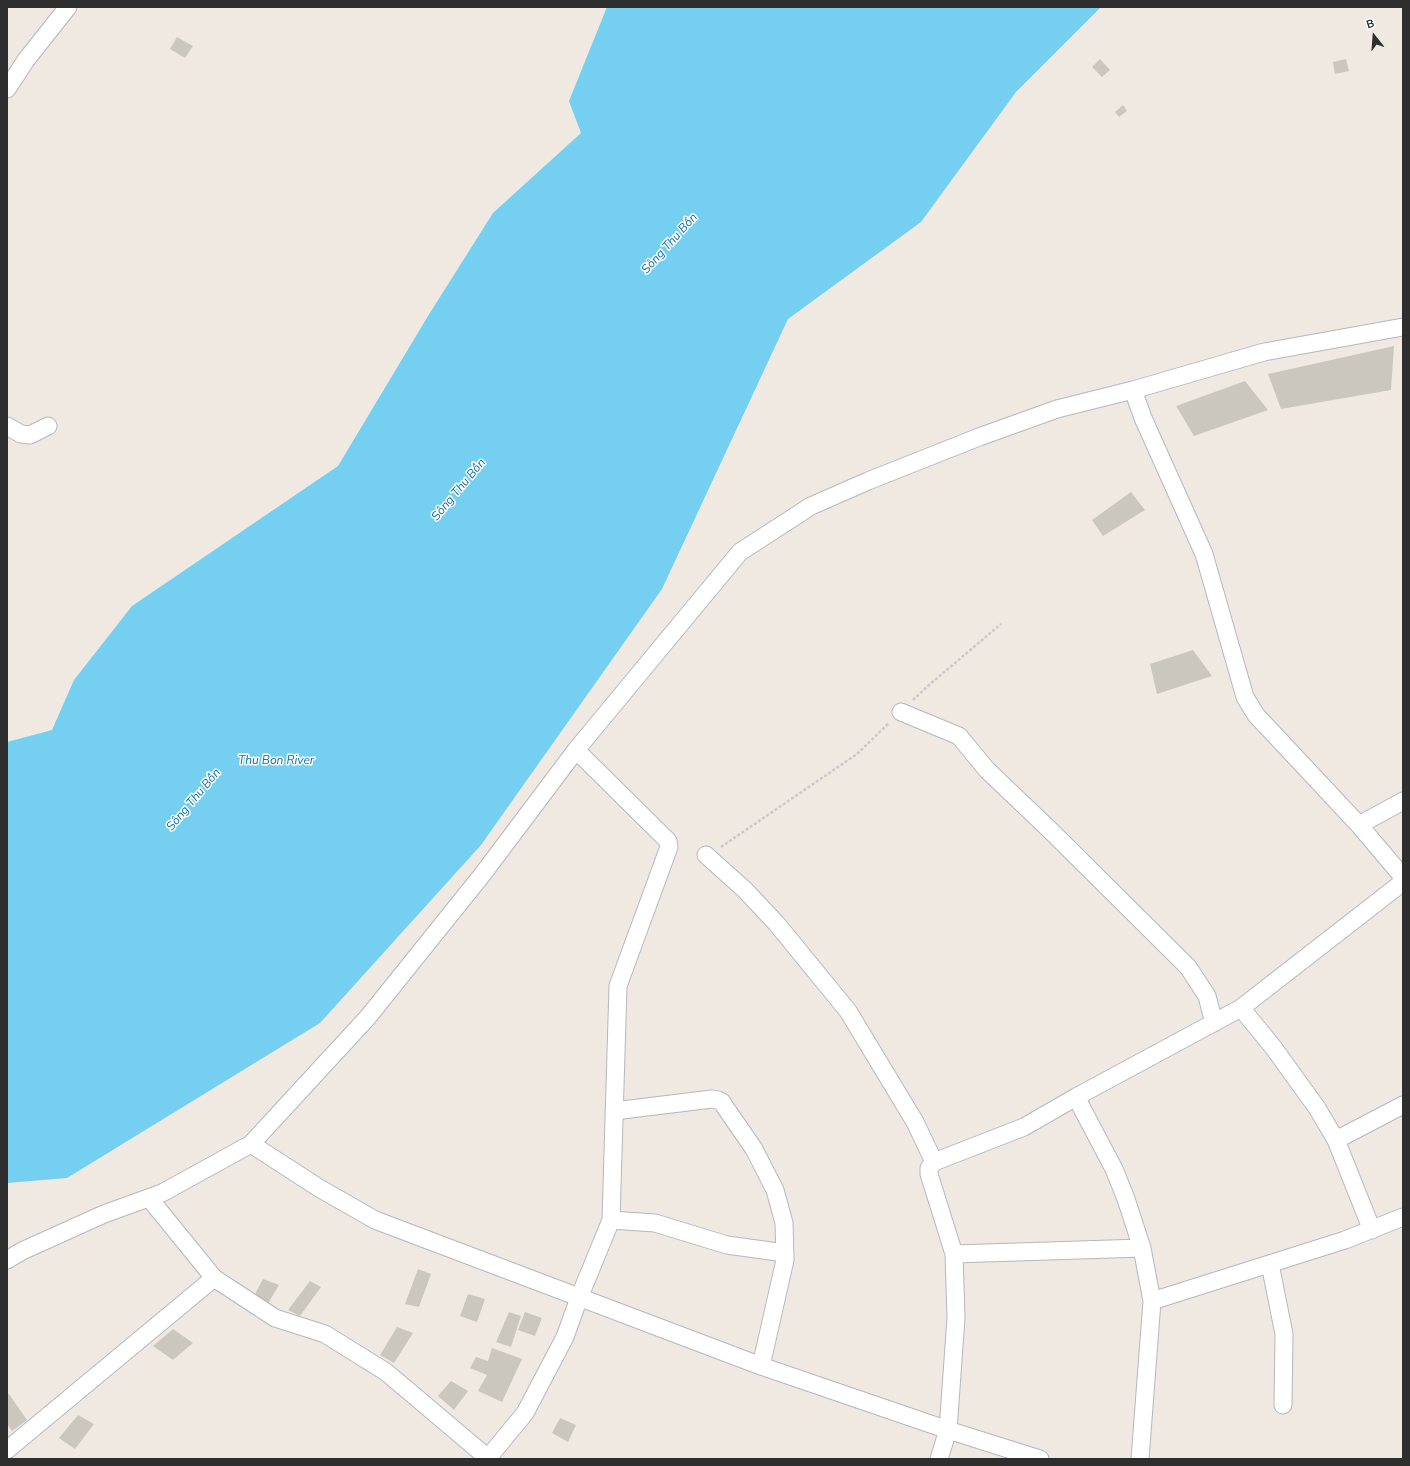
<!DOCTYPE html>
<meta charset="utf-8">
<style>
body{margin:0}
#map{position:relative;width:1410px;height:1466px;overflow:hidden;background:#efe9e1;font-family:"Nunito Sans",sans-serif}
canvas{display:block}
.frame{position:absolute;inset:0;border:8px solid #2e2e2e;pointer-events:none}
.north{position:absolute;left:1354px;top:16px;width:40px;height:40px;-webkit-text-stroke:3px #fff;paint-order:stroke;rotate:343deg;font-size:11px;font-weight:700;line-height:16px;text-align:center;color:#2e2e2e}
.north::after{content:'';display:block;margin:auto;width:14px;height:18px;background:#2e2e2e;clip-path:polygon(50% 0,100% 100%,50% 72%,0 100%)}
</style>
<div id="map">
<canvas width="1410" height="1466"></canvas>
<div class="frame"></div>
<div class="north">B</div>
</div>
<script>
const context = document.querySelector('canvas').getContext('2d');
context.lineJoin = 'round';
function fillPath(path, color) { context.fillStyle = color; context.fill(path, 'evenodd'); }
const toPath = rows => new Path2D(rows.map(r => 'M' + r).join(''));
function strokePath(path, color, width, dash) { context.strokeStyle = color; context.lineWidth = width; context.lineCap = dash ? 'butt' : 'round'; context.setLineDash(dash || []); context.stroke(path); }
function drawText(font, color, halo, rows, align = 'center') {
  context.font = font + ' "Nunito Sans",sans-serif'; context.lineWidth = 3; context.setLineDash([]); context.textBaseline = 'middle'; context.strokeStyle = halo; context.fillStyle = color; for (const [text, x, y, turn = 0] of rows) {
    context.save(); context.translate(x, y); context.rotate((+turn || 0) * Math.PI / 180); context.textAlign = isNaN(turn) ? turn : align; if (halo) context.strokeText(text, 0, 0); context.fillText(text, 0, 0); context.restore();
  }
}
fillPath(toPath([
 [607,7,1101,7,1016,92,921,222,788,319,662,589,481,845,320,1023,67,1178,7,1183,7,742,52,730,74,680,132,606,338,466,428,316,493,213,581,133,569,101]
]), '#75cff0');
fillPath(toPath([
 [177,37,193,46,185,58,170,49],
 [1100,59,1110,70,1102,77,1092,67],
 [1346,59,1349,71,1335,74,1333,62],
 [1123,105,1127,111,1119,117,1115,112],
 [1394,346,1391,390,1281,409,1268,374],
 [1245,381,1268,410,1194,436,1176,406],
 [1131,492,1145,510,1103,536,1092,520],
 [1193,650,1212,676,1157,694,1150,664],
 [418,1269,431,1274,419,1307,405,1304],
 [263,1279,279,1285,267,1305,253,1298],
 [310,1281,321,1287,300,1316,288,1310],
 [468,1294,485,1299,477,1322,460,1316],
 [509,1312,521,1316,511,1347,496,1342],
 [525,1312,542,1318,535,1336,518,1330],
 [397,1327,413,1333,394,1363,380,1355],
 [173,1329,193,1343,173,1360,153,1346],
 [492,1348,522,1359,502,1402,478,1391,487,1375,470,1368,476,1357,488,1361],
 [451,1381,468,1391,454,1410,438,1396],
 [9,1394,27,1420,12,1431,7,1424,7,1395],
 [78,1415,94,1424,75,1449,59,1438],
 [560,1418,576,1425,568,1442,552,1433]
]), '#cbc7bf');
const street = toPath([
 [7,89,26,60,68,7],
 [1133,390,1143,418,1204,554,1245,697,1256,715,1359,825,1403,877],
 [7,426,21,434,30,435,48,426],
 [901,712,959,736,987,770,1051,831,1188,967,1207,996,1214,1023],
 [1359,825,1403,801],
 [706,855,745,890,776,923,848,1011,915,1122,934,1162],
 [1241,1008,1273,1047,1317,1108,1336,1140,1372,1230],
 [1076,1097,1114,1169,1126,1199,1142,1248,1152,1301,1140,1459],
 [614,1111,712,1099,718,1100,722,1102,725,1107,754,1149,775,1190,784,1223,785,1260,761,1366],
 [1336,1140,1403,1105],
 [251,1144,319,1188,375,1220,761,1366,948,1430,1040,1459],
 [149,1198,214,1278,275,1318,325,1334,386,1372,489,1459],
 [611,1220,655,1223,727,1245,785,1253],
 [954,1254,1142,1248],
 [7,1260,22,1251,104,1214,162,1193,251,1144,368,1017,482,875,576,750,740,552,811,506,868,481,979,437,1057,409,1133,390,1264,352,1403,327],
 [1270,1264,1284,1334,1283,1405],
 [1152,1301,1345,1240,1403,1217],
 [7,1450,214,1278],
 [488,1458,525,1413,565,1337,579,1298,611,1220,618,986,669,847,668,841,576,750],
 [939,1459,948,1430,956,1318,954,1254,929,1174,929,1168,934,1162,1024,1127,1076,1097,1241,1008,1403,882]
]);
strokePath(street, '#b4b7c1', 19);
strokePath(toPath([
 [913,700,929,685,1001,624],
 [721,847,857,754,889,723]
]), '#c9c9c9', 2.5, [3, 2]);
strokePath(street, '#fff', 17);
drawText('italic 12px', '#0d6fa3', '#fff', [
 ["Sông Thu Bồn",670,244,-48],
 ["Sông Thu Bồn",459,490,-50],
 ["Thu Bon River",276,761],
 ["Sông Thu Bồn",194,800,-50]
]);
</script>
